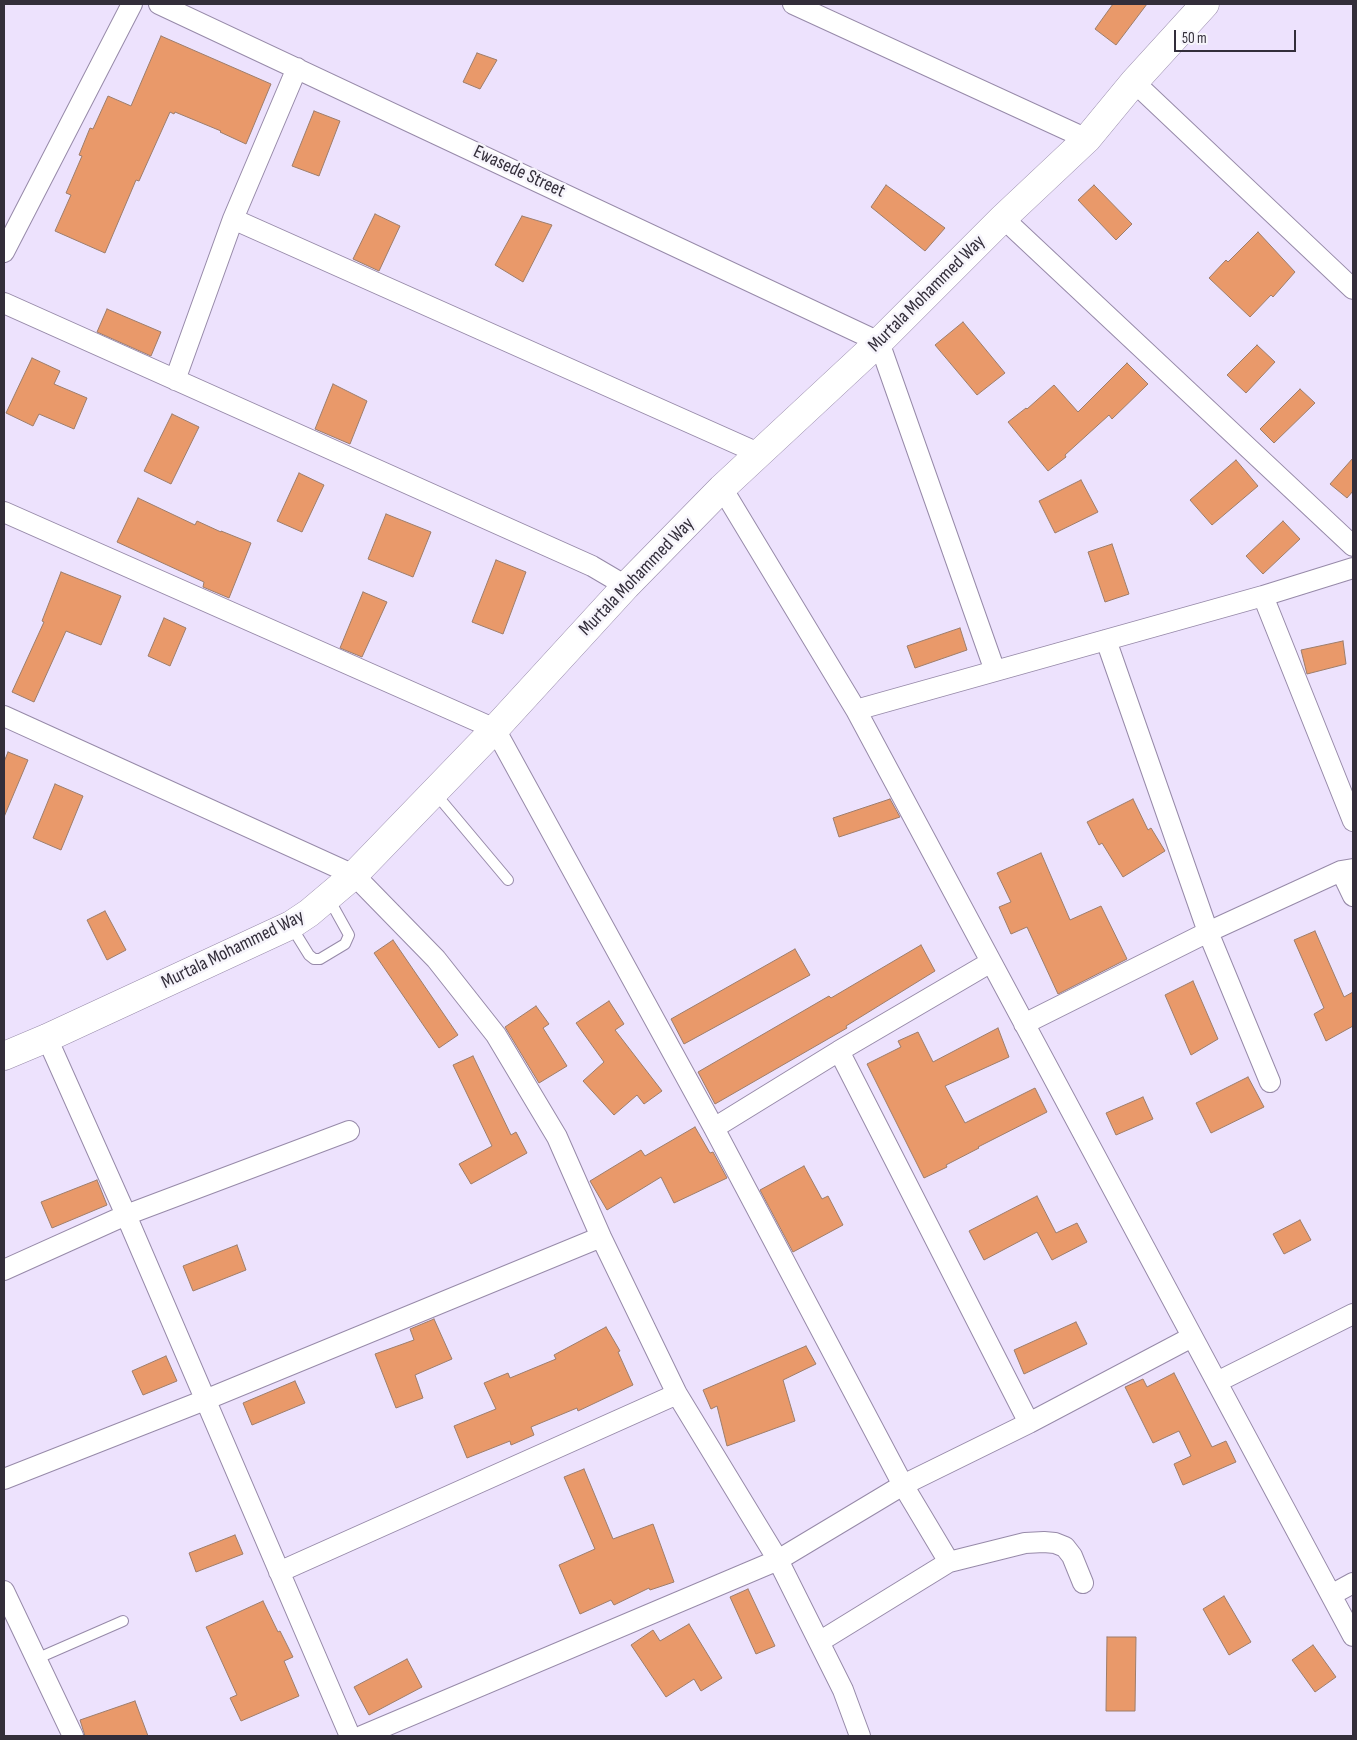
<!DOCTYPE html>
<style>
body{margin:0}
#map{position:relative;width:1357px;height:1740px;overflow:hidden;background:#ede2fd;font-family:"Sofia Sans Condensed",sans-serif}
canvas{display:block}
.frame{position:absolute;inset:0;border:5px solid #332e3a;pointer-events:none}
.scale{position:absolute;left:1174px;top:30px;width:122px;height:22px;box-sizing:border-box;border:2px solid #332e3a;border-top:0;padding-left:6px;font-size:15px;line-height:18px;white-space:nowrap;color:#332e3a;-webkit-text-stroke:4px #f6f4fb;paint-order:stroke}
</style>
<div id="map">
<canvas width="1357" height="1740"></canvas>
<div class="frame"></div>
<div class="scale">50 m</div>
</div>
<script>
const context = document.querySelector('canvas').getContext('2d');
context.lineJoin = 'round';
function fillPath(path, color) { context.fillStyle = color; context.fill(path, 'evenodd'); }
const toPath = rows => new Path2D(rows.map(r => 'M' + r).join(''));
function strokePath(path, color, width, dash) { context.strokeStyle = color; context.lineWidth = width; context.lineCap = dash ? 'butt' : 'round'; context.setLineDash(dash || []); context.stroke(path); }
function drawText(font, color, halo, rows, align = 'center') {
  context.font = font + ' "Sofia Sans Condensed",sans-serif'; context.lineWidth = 5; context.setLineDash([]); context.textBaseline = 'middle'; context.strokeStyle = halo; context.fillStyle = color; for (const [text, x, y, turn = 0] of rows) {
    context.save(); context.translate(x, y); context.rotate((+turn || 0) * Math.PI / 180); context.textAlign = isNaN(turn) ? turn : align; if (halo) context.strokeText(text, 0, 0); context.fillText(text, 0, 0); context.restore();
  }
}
const building = toPath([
 [1113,4,1147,4,1116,45,1095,29,1113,4],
 [161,36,271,84,246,144,220,132,221,131,175,112,174,114,170,112,139,181,136,180,105,253,55,231,71,195,66,193,82,156,79,155,90,128,93,129,108,96,131,106,161,36],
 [477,53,497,60,480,89,463,82,477,53],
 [314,111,340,121,319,176,292,166,314,111],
 [886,185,945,228,925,251,871,207,886,185],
 [1094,185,1132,224,1116,240,1078,200,1094,185],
 [375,214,400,226,379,271,353,259,375,214],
 [522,216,552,225,523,282,495,265,522,216],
 [1258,232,1295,272,1273,297,1271,295,1250,317,1209,278,1226,260,1228,262,1258,232],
 [107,309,161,332,151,356,97,332,107,309],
 [963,322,1005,373,977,395,935,345,963,322],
 [1257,345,1275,362,1246,393,1227,375,1257,345],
 [32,358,60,371,54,384,87,398,74,429,39,414,33,426,6,413,32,358],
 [1127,363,1148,384,1112,419,1109,415,1065,455,1066,457,1048,471,1008,422,1026,408,1027,409,1054,385,1078,412,1127,363],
 [333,384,367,401,350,444,315,429,333,384],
 [1300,389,1315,403,1274,443,1260,429,1300,389],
 [172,414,199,427,171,484,144,471,172,414],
 [1353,458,1353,491,1347,498,1330,484,1353,458],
 [1236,460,1258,486,1212,525,1190,500,1236,460],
 [299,473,324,485,302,532,277,521,299,473],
 [1081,480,1098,512,1055,533,1039,501,1081,480],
 [138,498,195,525,197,521,221,532,221,531,251,543,229,598,203,587,204,582,117,542,138,498],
 [386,514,431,532,413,577,368,559,386,514],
 [1283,521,1300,539,1263,574,1246,556,1283,521],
 [1112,544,1129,594,1105,602,1088,552,1112,544],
 [496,560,526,572,503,634,472,622,496,560],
 [61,572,121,596,101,645,66,631,34,702,12,692,44,622,42,621,61,572],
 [363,592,387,602,362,657,340,648,363,592],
 [164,618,186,628,170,666,148,656,164,618],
 [960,628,967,650,915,668,907,646,960,628],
 [1343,641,1346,664,1307,674,1301,650,1343,641],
 [8,752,28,760,4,817,4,762,8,752],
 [55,784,83,796,61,850,33,838,55,784],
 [890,799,900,817,839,837,833,818,890,799],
 [1133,799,1148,830,1151,828,1165,851,1123,877,1102,843,1099,845,1087,822,1133,799],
 [1041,853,1070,920,1101,906,1127,959,1058,994,1027,927,1011,934,999,907,1011,902,997,873,1041,853],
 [105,911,126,950,107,960,87,920,105,911],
 [1315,931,1344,997,1353,992,1353,1026,1326,1041,1314,1014,1324,1008,1294,940,1315,931],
 [393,940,458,1035,439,1048,374,953,393,940],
 [921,945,935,971,846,1026,847,1028,715,1104,698,1072,829,996,831,998,921,945],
 [795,949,810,975,684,1044,671,1019,795,949],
 [1193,981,1218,1039,1191,1055,1165,995,1193,981],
 [609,1001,624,1024,615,1030,662,1091,644,1104,637,1095,614,1115,583,1081,604,1062,576,1023,609,1001],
 [536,1006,549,1024,543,1028,567,1066,539,1083,505,1027,536,1006],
 [998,1028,1009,1057,945,1086,965,1123,1035,1088,1047,1112,978,1147,979,1148,946,1165,947,1167,924,1178,867,1064,901,1047,898,1041,918,1032,933,1062,998,1028],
 [473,1056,511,1135,516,1132,527,1153,471,1184,459,1164,492,1146,453,1065,473,1056],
 [1248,1077,1264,1107,1211,1133,1196,1103,1248,1077],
 [1143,1097,1153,1119,1116,1135,1106,1113,1143,1097],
 [695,1127,710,1153,713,1152,727,1178,674,1203,661,1177,607,1210,590,1181,641,1150,645,1156,695,1127],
 [804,1166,822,1199,828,1196,843,1225,793,1252,760,1190,804,1166],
 [97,1180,107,1205,52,1228,41,1202,97,1180],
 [1037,1196,1056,1233,1077,1223,1087,1242,1052,1260,1037,1232,984,1260,969,1231,1037,1196],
 [1300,1220,1311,1240,1284,1254,1273,1234,1300,1220],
 [237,1245,246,1270,193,1291,183,1266,237,1245],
 [434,1319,452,1359,415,1375,423,1398,396,1408,375,1354,414,1340,410,1329,434,1319],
 [1076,1322,1087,1344,1024,1374,1014,1350,1076,1322],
 [606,1327,620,1351,618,1352,633,1385,578,1411,577,1408,531,1427,534,1435,511,1445,510,1441,467,1458,454,1426,496,1409,484,1383,508,1373,510,1378,556,1359,554,1355,606,1327],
 [806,1346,816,1364,783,1380,795,1421,727,1446,717,1406,711,1409,703,1390,806,1346],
 [166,1356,177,1381,143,1395,132,1371,166,1356],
 [1174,1373,1212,1447,1226,1441,1236,1462,1183,1485,1174,1464,1191,1456,1179,1431,1153,1443,1125,1387,1143,1379,1147,1387,1174,1373],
 [295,1381,305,1403,252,1425,243,1403,295,1381],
 [584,1469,613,1539,653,1524,674,1582,650,1590,649,1588,614,1605,611,1600,580,1614,559,1565,595,1549,564,1477,584,1469],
 [235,1535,243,1554,196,1572,189,1553,235,1535],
 [748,1589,775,1646,756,1654,730,1597,748,1589],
 [1224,1596,1251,1642,1229,1655,1203,1609,1224,1596],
 [263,1601,278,1632,280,1631,293,1657,284,1661,299,1696,241,1721,230,1698,237,1695,206,1627,263,1601],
 [689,1624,722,1678,701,1691,694,1679,666,1697,631,1645,653,1630,660,1641,689,1624],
 [1107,1637,1136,1637,1135,1711,1106,1711,1107,1637],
 [1313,1645,1336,1677,1315,1692,1292,1660,1313,1645],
 [407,1659,422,1687,369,1715,354,1687,407,1659],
 [135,1701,148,1736,85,1736,80,1720,135,1701]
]);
fillPath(building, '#e9996a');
strokePath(building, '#9d7d6b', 1);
const lane = toPath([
 [435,793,508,880],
 [291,926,309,955,314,959,320,959,345,944,349,935,329,899],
 [36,1659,123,1621]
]);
const street = toPath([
 [159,4,879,342,995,671],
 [793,4,1087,139],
 [1134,82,1353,289],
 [1003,218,1353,546],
 [233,219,758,453],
 [4,252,132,4],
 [4,303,592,566,626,586],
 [175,380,233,219,297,68],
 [722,488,856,710,1353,1636],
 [4,512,495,729,714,1128,903,1485,949,1562],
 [1263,596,1353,821],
 [1106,640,1208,932,1270,1082],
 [856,710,1263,596,1353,568],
 [4,716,354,875,436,959,496,1035,557,1137,601,1237,677,1394,778,1560,843,1690,860,1736],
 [1341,871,1353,896],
 [1024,1024,1208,932,1341,871,1353,869],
 [47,1038,126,1215,350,1736],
 [839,1051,1029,1423],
 [714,1128,839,1051,991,962],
 [4,1270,126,1215,349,1131],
 [1217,1382,1353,1314],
 [4,1479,205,1400,601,1237],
 [279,1572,677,1394],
 [4,1591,73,1736],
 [1331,1595,1353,1583],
 [819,1642,949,1562,1025,1543,1044,1542,1055,1543,1065,1547,1072,1556,1083,1583],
 [362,1736,778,1560,903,1485,1029,1423,1192,1337]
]);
const secondary = toPath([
 [4,1056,47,1038,291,925,309,913,354,875,495,729,626,586,722,488,879,342,1003,218,1087,139,1134,82,1205,4]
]);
strokePath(lane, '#978aa9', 12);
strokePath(street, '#978aa9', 22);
strokePath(secondary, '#978aa9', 29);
strokePath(lane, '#fff', 10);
strokePath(street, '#fff', 20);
strokePath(secondary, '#fff', 28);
drawText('19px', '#332e3a', '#f6f4fb', [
 ["Ewasede Street",519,172,25],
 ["Murtala Mohammed Way",927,294,-45],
 ["Murtala Mohammed Way",637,577,-46],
 ["Murtala Mohammed Way",233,950,-26]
]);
</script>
